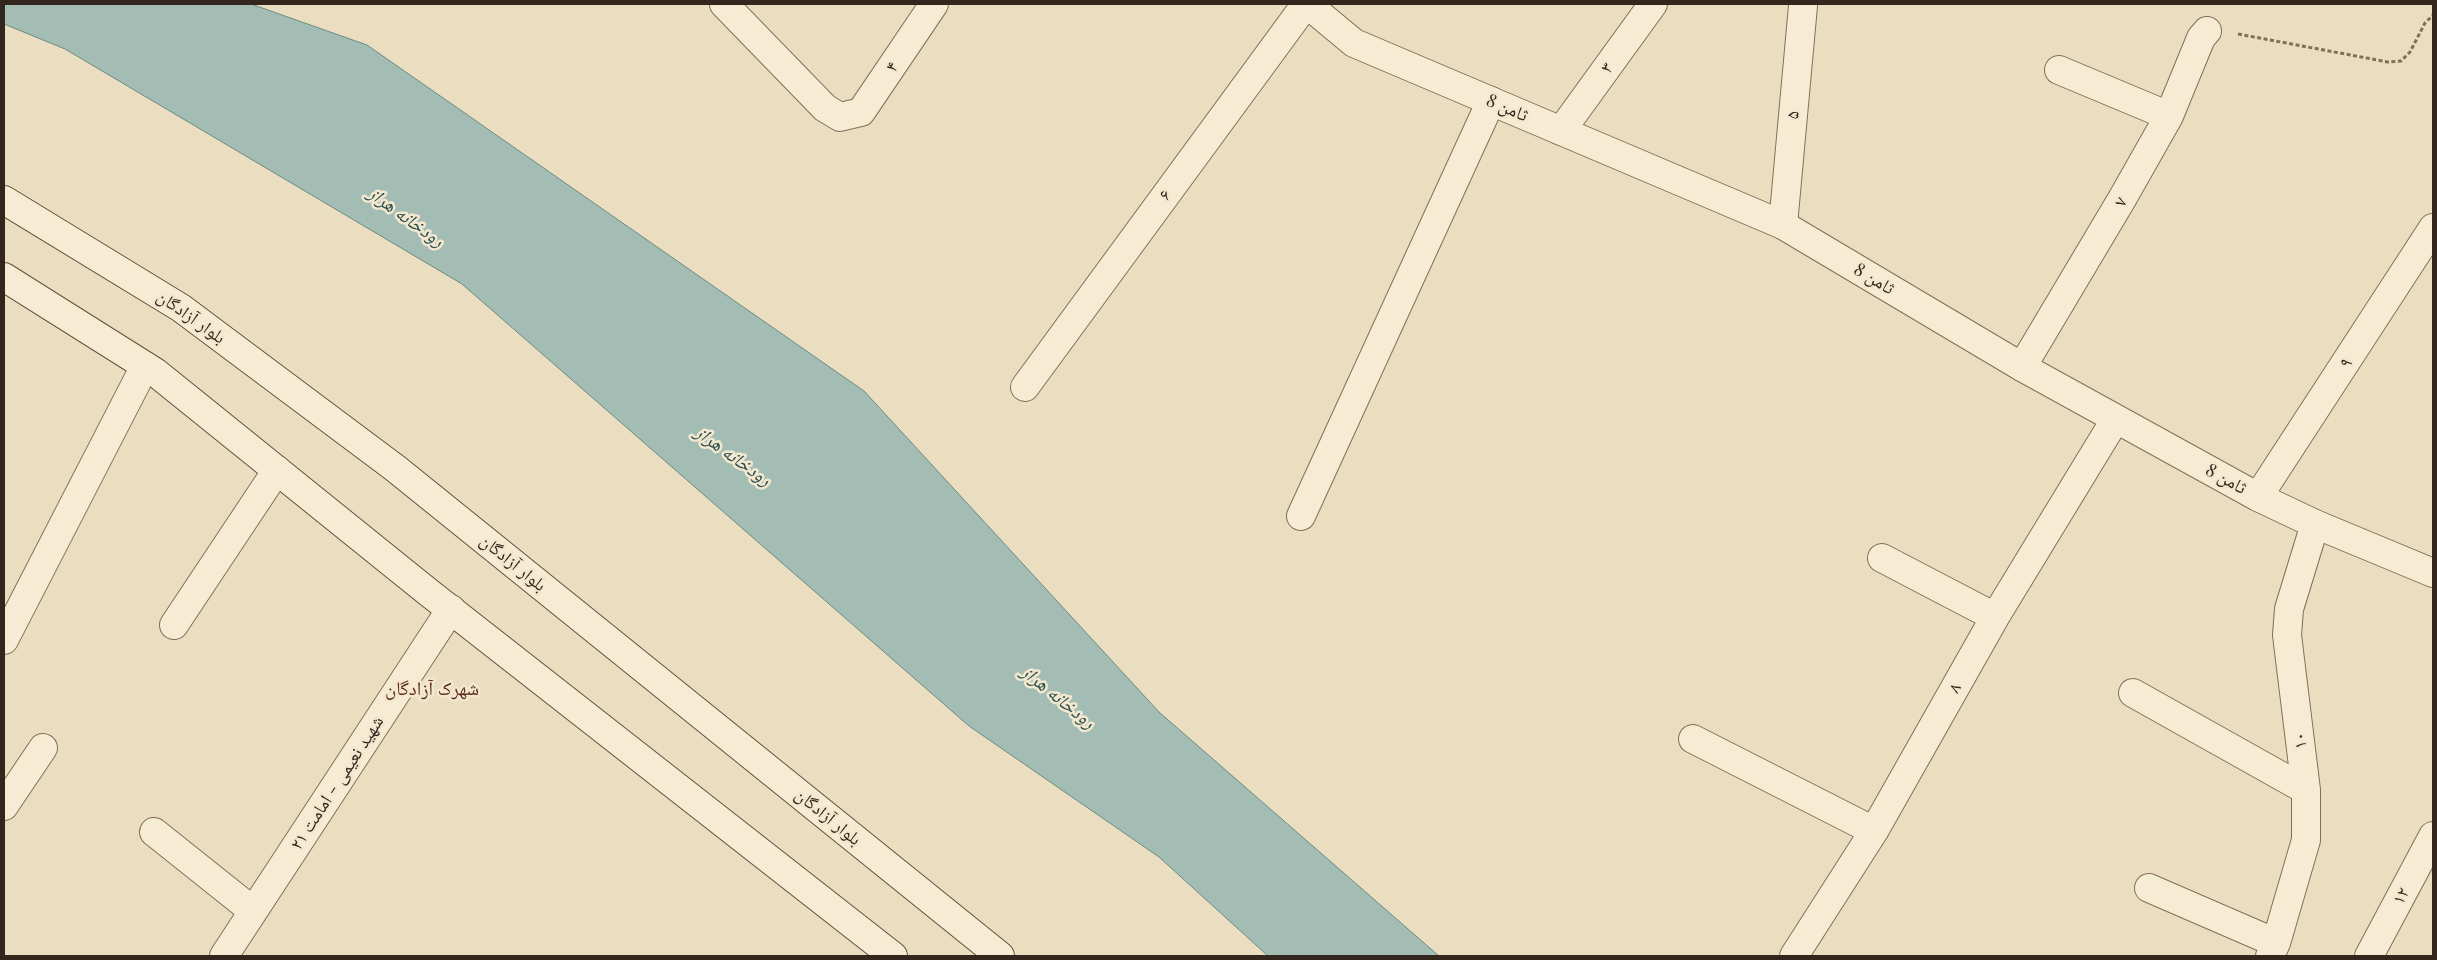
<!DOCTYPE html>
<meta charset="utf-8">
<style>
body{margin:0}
#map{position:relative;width:2437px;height:960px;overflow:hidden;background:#ebdec0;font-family:"Playfair Display",serif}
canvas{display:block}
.frame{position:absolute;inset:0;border:5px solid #33271d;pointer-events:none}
</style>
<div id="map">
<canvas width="2437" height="960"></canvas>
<div class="frame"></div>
</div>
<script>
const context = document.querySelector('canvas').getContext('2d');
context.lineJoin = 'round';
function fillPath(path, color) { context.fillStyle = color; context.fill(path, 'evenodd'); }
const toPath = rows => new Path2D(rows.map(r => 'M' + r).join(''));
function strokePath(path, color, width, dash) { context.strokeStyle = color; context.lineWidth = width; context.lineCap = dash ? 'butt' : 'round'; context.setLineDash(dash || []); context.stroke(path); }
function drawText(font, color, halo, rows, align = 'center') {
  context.font = font + ' "Playfair Display","Noto Naskh Arabic",serif'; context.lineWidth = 5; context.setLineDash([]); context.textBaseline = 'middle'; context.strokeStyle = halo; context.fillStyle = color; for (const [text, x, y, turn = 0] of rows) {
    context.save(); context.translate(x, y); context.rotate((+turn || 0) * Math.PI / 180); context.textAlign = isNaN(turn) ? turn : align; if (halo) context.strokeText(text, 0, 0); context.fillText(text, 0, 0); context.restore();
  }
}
const water = toPath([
 [4,4,251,4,367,45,864,391,1159,712,1439,956,1268,956,1159,857,969,726,462,284,65,49,4,24,4,4]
]);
fillPath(water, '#a3bdb5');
strokePath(water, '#6b8a82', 1);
const minor = toPath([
 [724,4,825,108,840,117,861,112,934,4],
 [2059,70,2169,116],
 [1561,131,1653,4],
 [1783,225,1803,6],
 [2022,367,2122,199,2169,116,2201,38,2207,31],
 [1025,387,1306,4],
 [2258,497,2433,228],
 [1301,516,1491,101],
 [1882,558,1995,617],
 [174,625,277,470],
 [4,640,145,366],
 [2133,693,2306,790],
 [1693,739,1874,831],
 [4,806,43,748],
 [154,832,253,911],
 [2149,888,2276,943],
 [224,956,451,609],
 [1794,956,1874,831,1995,617,2115,420],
 [2270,956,2276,943,2306,840,2306,790,2287,635,2289,609,2315,524],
 [2369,956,2433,836]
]);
const tertiary = toPath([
 [1307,4,1354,43,1783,225,2022,367,2258,497,2315,524,2433,573]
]);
const secondary = toPath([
 [4,200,181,308,395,468,1000,956],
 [4,277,155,372,428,592,893,956]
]);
strokePath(minor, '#836f59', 30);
strokePath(tertiary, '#836f59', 30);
strokePath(secondary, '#64503d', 30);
strokePath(toPath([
 [2238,34,2388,62,2401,61,2410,52,2425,23,2433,15]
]), '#836f59', 3, [4, 2.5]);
strokePath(minor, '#f6ebd3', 28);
strokePath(tertiary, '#f6ebd3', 28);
strokePath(secondary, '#f6ebd3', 28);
drawText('18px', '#33271d', '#f3e8cf', [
 ["۴",892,67,-56],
 ["۳",1607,68,-54],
 ["ثامن 8",1507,108,23],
 ["۵",1793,115,-85],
 ["۶",1165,195,-54],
 ["۷",2121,202,-60],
 ["ثامن 8",1874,279,31],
 ["بلوار آزادگان",191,317,35],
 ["۹",2346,363,-57],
 ["ثامن 8",2226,479,29],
 ["بلوار آزادگان",513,563,39],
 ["۸",1955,688,-60],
 ["۱۰",2300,741,-97],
 ["شهید نعیمی - امامت ۲۱",337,783,-57],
 ["بلوار آزادگان",828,817,39],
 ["۱۲",2401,896,-62]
]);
drawText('italic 19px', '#2d524f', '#f3e8cf', [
 ["رودخانه هراز",406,217,36],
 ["رودخانه هراز",733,456,36],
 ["رودخانه هراز",1058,697,39]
]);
drawText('19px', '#5d2b1f', '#f3e8cf', [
 ["شهرک آزادگان",432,689]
]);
</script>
